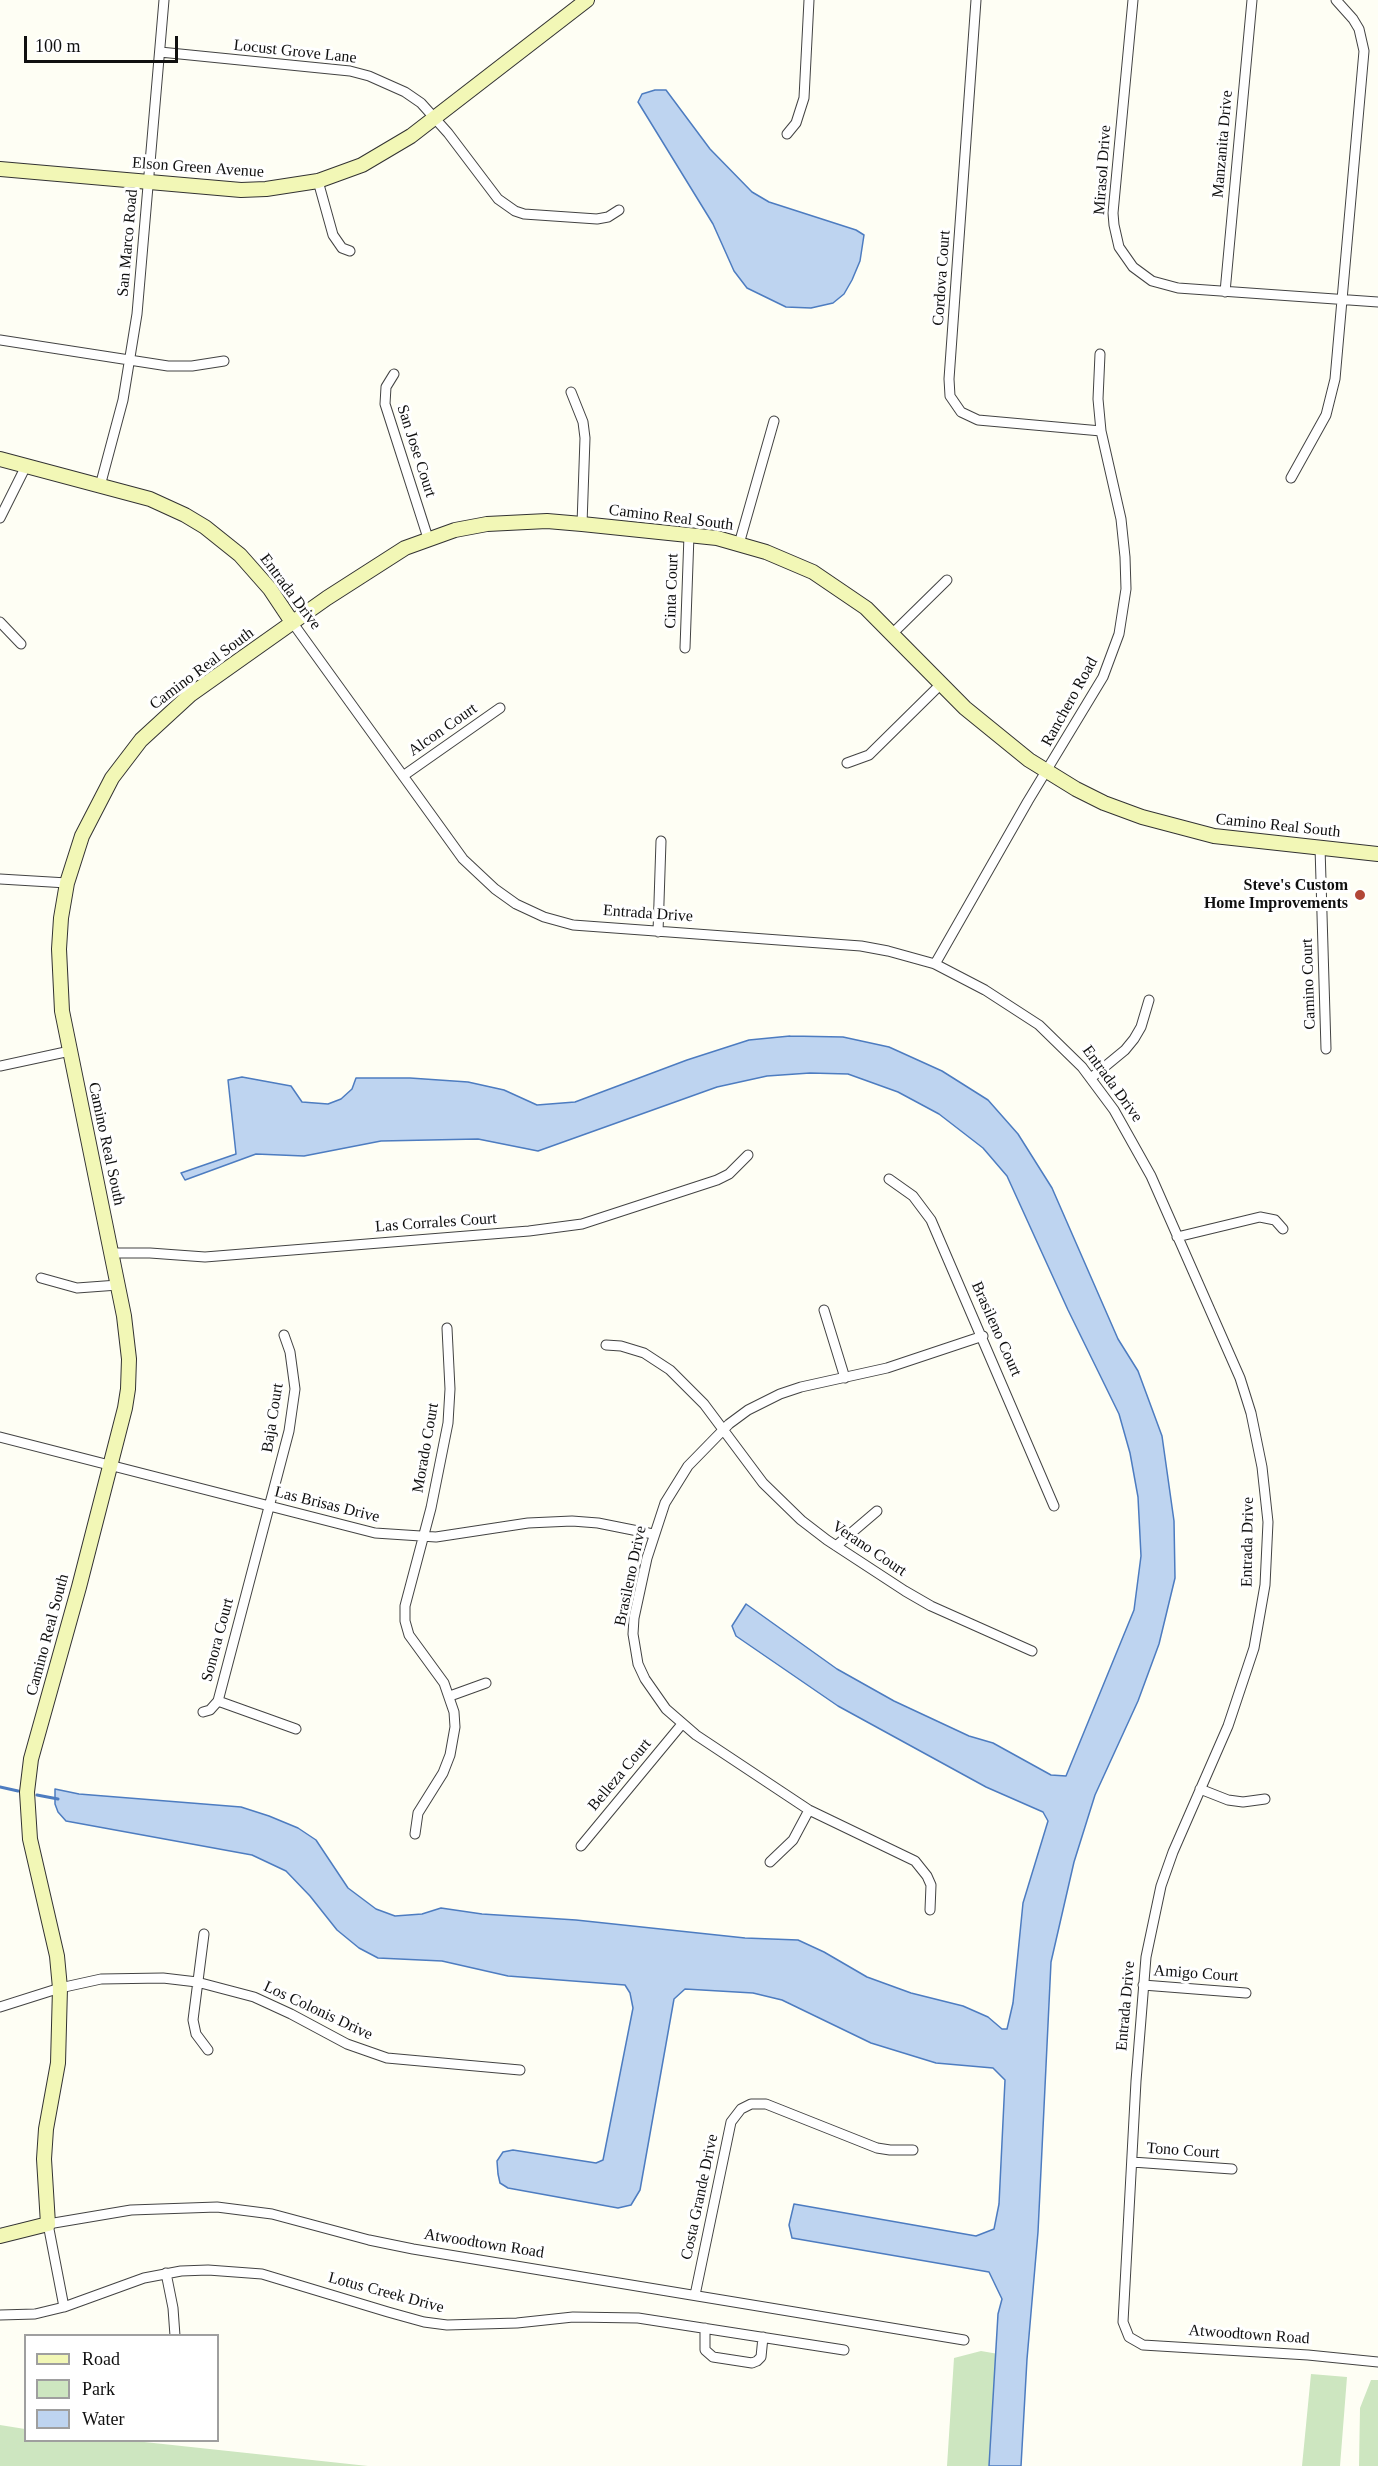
<!DOCTYPE html>
<style>
body{margin:0}
#map{position:relative;width:1378px;height:2466px;overflow:hidden;background:#fefef4;font-family:"Times New Roman",serif}
canvas{display:block}
.legend{position:absolute;left:24px;top:2334px;width:195px;height:108px;box-sizing:border-box;background:#fff;border:2px solid #9f9f9f;margin:0;padding:8px 10px;list-style:none;font-size:18px;color:#101010}
.legend li{display:flex;align-items:center;gap:12px;height:30px}
.legend b{width:30px;border:2px solid #9f9f9f}
.scale{position:absolute;left:24px;top:36px;width:154px;height:27px;box-sizing:border-box;border:3px solid #101010;border-top:0;padding-left:8px;font-size:18px;line-height:21px;white-space:nowrap;color:#101010;-webkit-text-stroke:4px #fff;paint-order:stroke}
</style>
<div id="map">
<canvas width="1378" height="2466"></canvas>
<ul class="legend">
<li><b style="height:8px;background:#f2f7b6"></b>Road</li>
<li><b style="height:16px;background:#cde6c0"></b>Park</li>
<li><b style="height:16px;background:#bed4f0"></b>Water</li>
</ul>
<div class="scale">100 m</div>
</div>
<script>
const context = document.querySelector('canvas').getContext('2d');
context.lineJoin = 'round';
function fillPath(path, color) { context.fillStyle = color; context.fill(path, 'evenodd'); }
const toPath = rows => new Path2D(rows.map(r => 'M' + r).join(''));
function strokePath(path, color, width, dash) { context.strokeStyle = color; context.lineWidth = width; context.lineCap = dash ? 'butt' : 'round'; context.setLineDash(dash || []); context.stroke(path); }
function drawText(font, color, halo, rows, align = 'center') {
  context.font = font + ' "Times New Roman",serif'; context.lineWidth = 6; context.setLineDash([]); context.textBaseline = 'middle'; context.strokeStyle = halo; context.fillStyle = color; for (const [text, x, y, turn = 0] of rows) {
    context.save(); context.translate(x, y); context.rotate((+turn || 0) * Math.PI / 180); context.textAlign = isNaN(turn) ? turn : align; if (halo) context.strokeText(text, 0, 0); context.fillText(text, 0, 0); context.restore();
  }
}
fillPath(toPath([
 [981,2351,1010,2356,1004,2466,947,2466,954,2358],
 [1311,2374,1347,2377,1340,2466,1302,2466],
 [1371,2380,1378,2380,1378,2466,1359,2466,1360,2408],
 [0,2425,25,2429,26,2440,135,2441,368,2466,0,2466]
]), '#cde6c0');
const water = toPath([
 [655,90,666,90,710,149,752,192,769,202,856,230,864,235,860,261,852,280,844,294,833,303,811,308,786,307,747,288,734,271,713,224,638,102,642,94,655,90],
 [790,1036,843,1037,889,1047,942,1071,988,1100,1018,1134,1052,1188,1118,1339,1138,1371,1162,1436,1174,1521,1175,1578,1159,1644,1138,1701,1095,1795,1074,1862,1051,1962,1038,2232,1027,2359,1021,2466,989,2466,998,2314,1002,2299,989,2272,792,2238,789,2225,794,2204,976,2236,994,2229,999,2204,1005,2080,993,2068,936,2063,871,2043,782,2000,753,1993,685,1989,674,1999,640,2190,631,2205,618,2208,508,2188,500,2183,498,2174,497,2161,503,2152,513,2150,596,2163,603,2160,633,2008,630,1993,625,1985,508,1976,442,1961,378,1958,359,1948,337,1930,310,1896,286,1871,252,1855,66,1821,58,1812,55,1804,55,1789,79,1794,241,1807,269,1816,298,1828,316,1840,348,1888,376,1909,395,1916,422,1914,441,1908,482,1914,576,1920,745,1938,798,1940,824,1952,867,1977,911,1993,963,2006,988,2017,1002,2029,1007,2029,1013,2003,1023,1903,1048,1821,1043,1812,986,1787,838,1706,736,1636,732,1626,746,1604,837,1669,894,1701,969,1736,993,1743,1051,1775,1066,1776,1134,1610,1141,1556,1138,1497,1130,1453,1119,1414,1068,1310,1007,1176,983,1148,939,1114,898,1092,848,1074,810,1073,767,1076,717,1087,538,1151,478,1139,381,1141,304,1156,256,1154,185,1180,181,1173,236,1154,228,1080,242,1077,291,1086,302,1102,328,1104,341,1099,352,1089,356,1078,410,1078,468,1082,504,1090,537,1105,575,1102,687,1060,749,1040,790,1036]
]);
fillPath(water, '#bed4f0');
strokePath(water, '#4d7cc0', 1.5);
strokePath(toPath([
 [0,1787,18,1791],
 [37,1795,58,1799]
]), '#4d7cc0', 3);
const street = toPath([
 [976,0,949,379,950,396,961,412,978,420,1101,431],
 [1133,0,1113,213,1114,225,1119,247,1133,267,1152,281,1178,288,1378,302],
 [160,52,350,71,369,76,405,92,421,103,448,133,498,199,515,211,524,214,597,219,608,217,619,210],
 [787,134,796,123,804,98,809,0],
 [318,181,333,235,342,248,350,251],
 [1225,292,1252,0],
 [0,340,168,366,192,366,224,361],
 [394,374,386,387,385,404,428,538],
 [571,392,583,422,585,438,582,524],
 [1291,478,1326,415,1335,379,1364,51,1359,29,1353,19,1336,0],
 [100,486,123,400,137,314,164,0],
 [0,518,26,466],
 [739,544,774,421],
 [0,622,21,644],
 [292,622,463,859,495,889,516,904,544,917,573,925,861,946,888,951,935,964,985,990,1039,1025,1082,1067,1114,1110,1151,1176,1240,1378,1251,1413,1262,1467,1268,1522,1265,1585,1254,1648,1228,1726,1173,1852,1161,1886,1146,1957,1136,2081,1123,2322,1129,2337,1143,2345,1308,2355,1378,2362],
 [893,633,947,580],
 [685,648,689,535],
 [847,763,869,755,940,685],
 [403,776,500,708],
 [1320,847,1326,1049],
 [0,879,67,883],
 [658,932,661,841],
 [935,964,1028,801,1103,677,1119,634,1126,589,1125,557,1121,519,1101,431,1098,399,1100,354],
 [0,1066,70,1051],
 [1091,1078,1125,1050,1134,1039,1141,1027,1149,1000],
 [889,1179,913,1196,931,1220,1054,1506],
 [1177,1237,1260,1217,1275,1220,1283,1229],
 [111,1253,150,1253,205,1257,529,1231,582,1224,717,1180,729,1174,748,1155],
 [41,1278,77,1288,118,1285],
 [824,1310,845,1378],
 [606,1345,621,1346,644,1353,670,1370,704,1404,763,1483,801,1520,827,1540,905,1591,931,1606,1032,1651],
 [0,1437,375,1533,436,1537,528,1523,572,1521,598,1523,653,1534],
 [836,1546,877,1511],
 [450,1696,486,1683],
 [218,1701,296,1729],
 [203,1712,210,1710,218,1701,289,1431,295,1389,290,1352,284,1335],
 [1200,1789,1228,1800,1243,1802,1265,1799],
 [415,1834,418,1813,443,1773,450,1755,455,1727,454,1712,444,1683,409,1635,405,1621,405,1606,431,1508,448,1423,450,1389,447,1328],
 [581,1846,682,1724],
 [770,1862,793,1840,809,1810],
 [930,1910,931,1885,927,1876,915,1861,809,1810,696,1735,666,1709,645,1679,638,1664,633,1634,634,1618,647,1558,665,1503,688,1466,729,1424,748,1410,780,1394,801,1387,887,1368,983,1336],
 [204,1934,193,2020,196,2034,208,2050],
 [1143,1985,1246,1993],
 [0,2007,60,1988,101,1979,163,1978,197,1982,254,1997,291,2014,347,2044,387,2058,520,2070],
 [1132,2162,1232,2169],
 [166,2273,173,2308,175,2336],
 [695,2295,731,2122,741,2109,751,2104,766,2104,877,2148,890,2150,913,2150],
 [64,2307,48,2224,131,2210,217,2207,272,2214,369,2240,413,2249,964,2340],
 [0,2315,35,2314,64,2307,144,2278,181,2271,208,2270,262,2274,388,2312,424,2322,447,2325,517,2323,573,2317,638,2318,844,2350],
 [705,2328,705,2350,713,2357,752,2363,757,2361,761,2357,763,2337]
]);
const secondary = toPath([
 [0,169,241,190,266,189,318,181,362,165,411,136,587,0],
 [0,459,150,499,185,515,205,527,240,555,270,589,292,622],
 [0,2236,48,2224,44,2159,46,2129,58,2063,60,1988,57,1956,30,1839,27,1792,31,1759,79,1587,125,1408,128,1389,129,1359,124,1316,62,1011,59,949,61,918,67,883,82,836,112,778,141,740,190,695,327,598,405,548,455,530,487,524,547,521,582,524,717,538,766,552,813,572,866,608,965,708,1029,760,1076,789,1104,803,1142,817,1214,836,1378,854]
]);
strokePath(street, '#434343', 11);
strokePath(secondary, '#323232', 16);
strokePath(street, '#fff', 9);
strokePath(secondary, '#f2f7b6', 14);
for (const [x, y, r, color] of [
 [1360,895,6,"#b24736"]
]) { const dot = new Path2D(); dot.arc(x, y, r, 0, 2 * Math.PI); context.fillStyle = color; context.fill(dot); strokePath(dot, '#fff', 2); }
drawText('16px', '#101010', '#fff', [
 ["Locust Grove Lane",295,52,6],
 ["Manzanita Drive",1223,144,-85],
 ["Elson Green Avenue",198,168,4],
 ["Mirasol Drive",1103,170,-86],
 ["San Marco Road",128,243,-85],
 ["Cordova Court",942,278,-86],
 ["San Jose Court",416,451,72],
 ["Camino Real South",671,518,7],
 ["Cinta Court",672,591,-88],
 ["Entrada Drive",290,592,53],
 ["Camino Real South",202,669,-37],
 ["Ranchero Road",1070,702,-61],
 ["Alcon Court",443,730,-35],
 ["Camino Real South",1278,826,6],
 ["Entrada Drive",648,914,4],
 ["Camino Court",1309,984,-92],
 ["Entrada Drive",1112,1084,54],
 ["Camino Real South",106,1144,78],
 ["Las Corrales Court",436,1223,-4],
 ["Brasileno Court",996,1329,66],
 ["Baja Court",273,1418,-81],
 ["Morado Court",426,1448,-80],
 ["Las Brisas Drive",327,1505,14],
 ["Entrada Drive",1248,1542,-89],
 ["Verano Court",869,1549,34],
 ["Brasileno Drive",631,1576,-78],
 ["Camino Real South",48,1635,-75],
 ["Sonora Court",218,1640,-75],
 ["Belleza Court",620,1775,-50],
 ["Amigo Court",1196,1974,4],
 ["Entrada Drive",1126,2006,-85],
 ["Los Colonis Drive",318,2011,25],
 ["Tono Court",1183,2151,4],
 ["Costa Grande Drive",700,2197,-78],
 ["Atwoodtown Road",484,2244,9],
 ["Lotus Creek Drive",386,2293,15],
 ["Atwoodtown Road",1249,2335,4]
]);
drawText('bold 16px', '#101010', '#fff', [
 ["Steve's Custom",1348,886],
 ["Home Improvements",1348,904]
], 'right');
</script>
